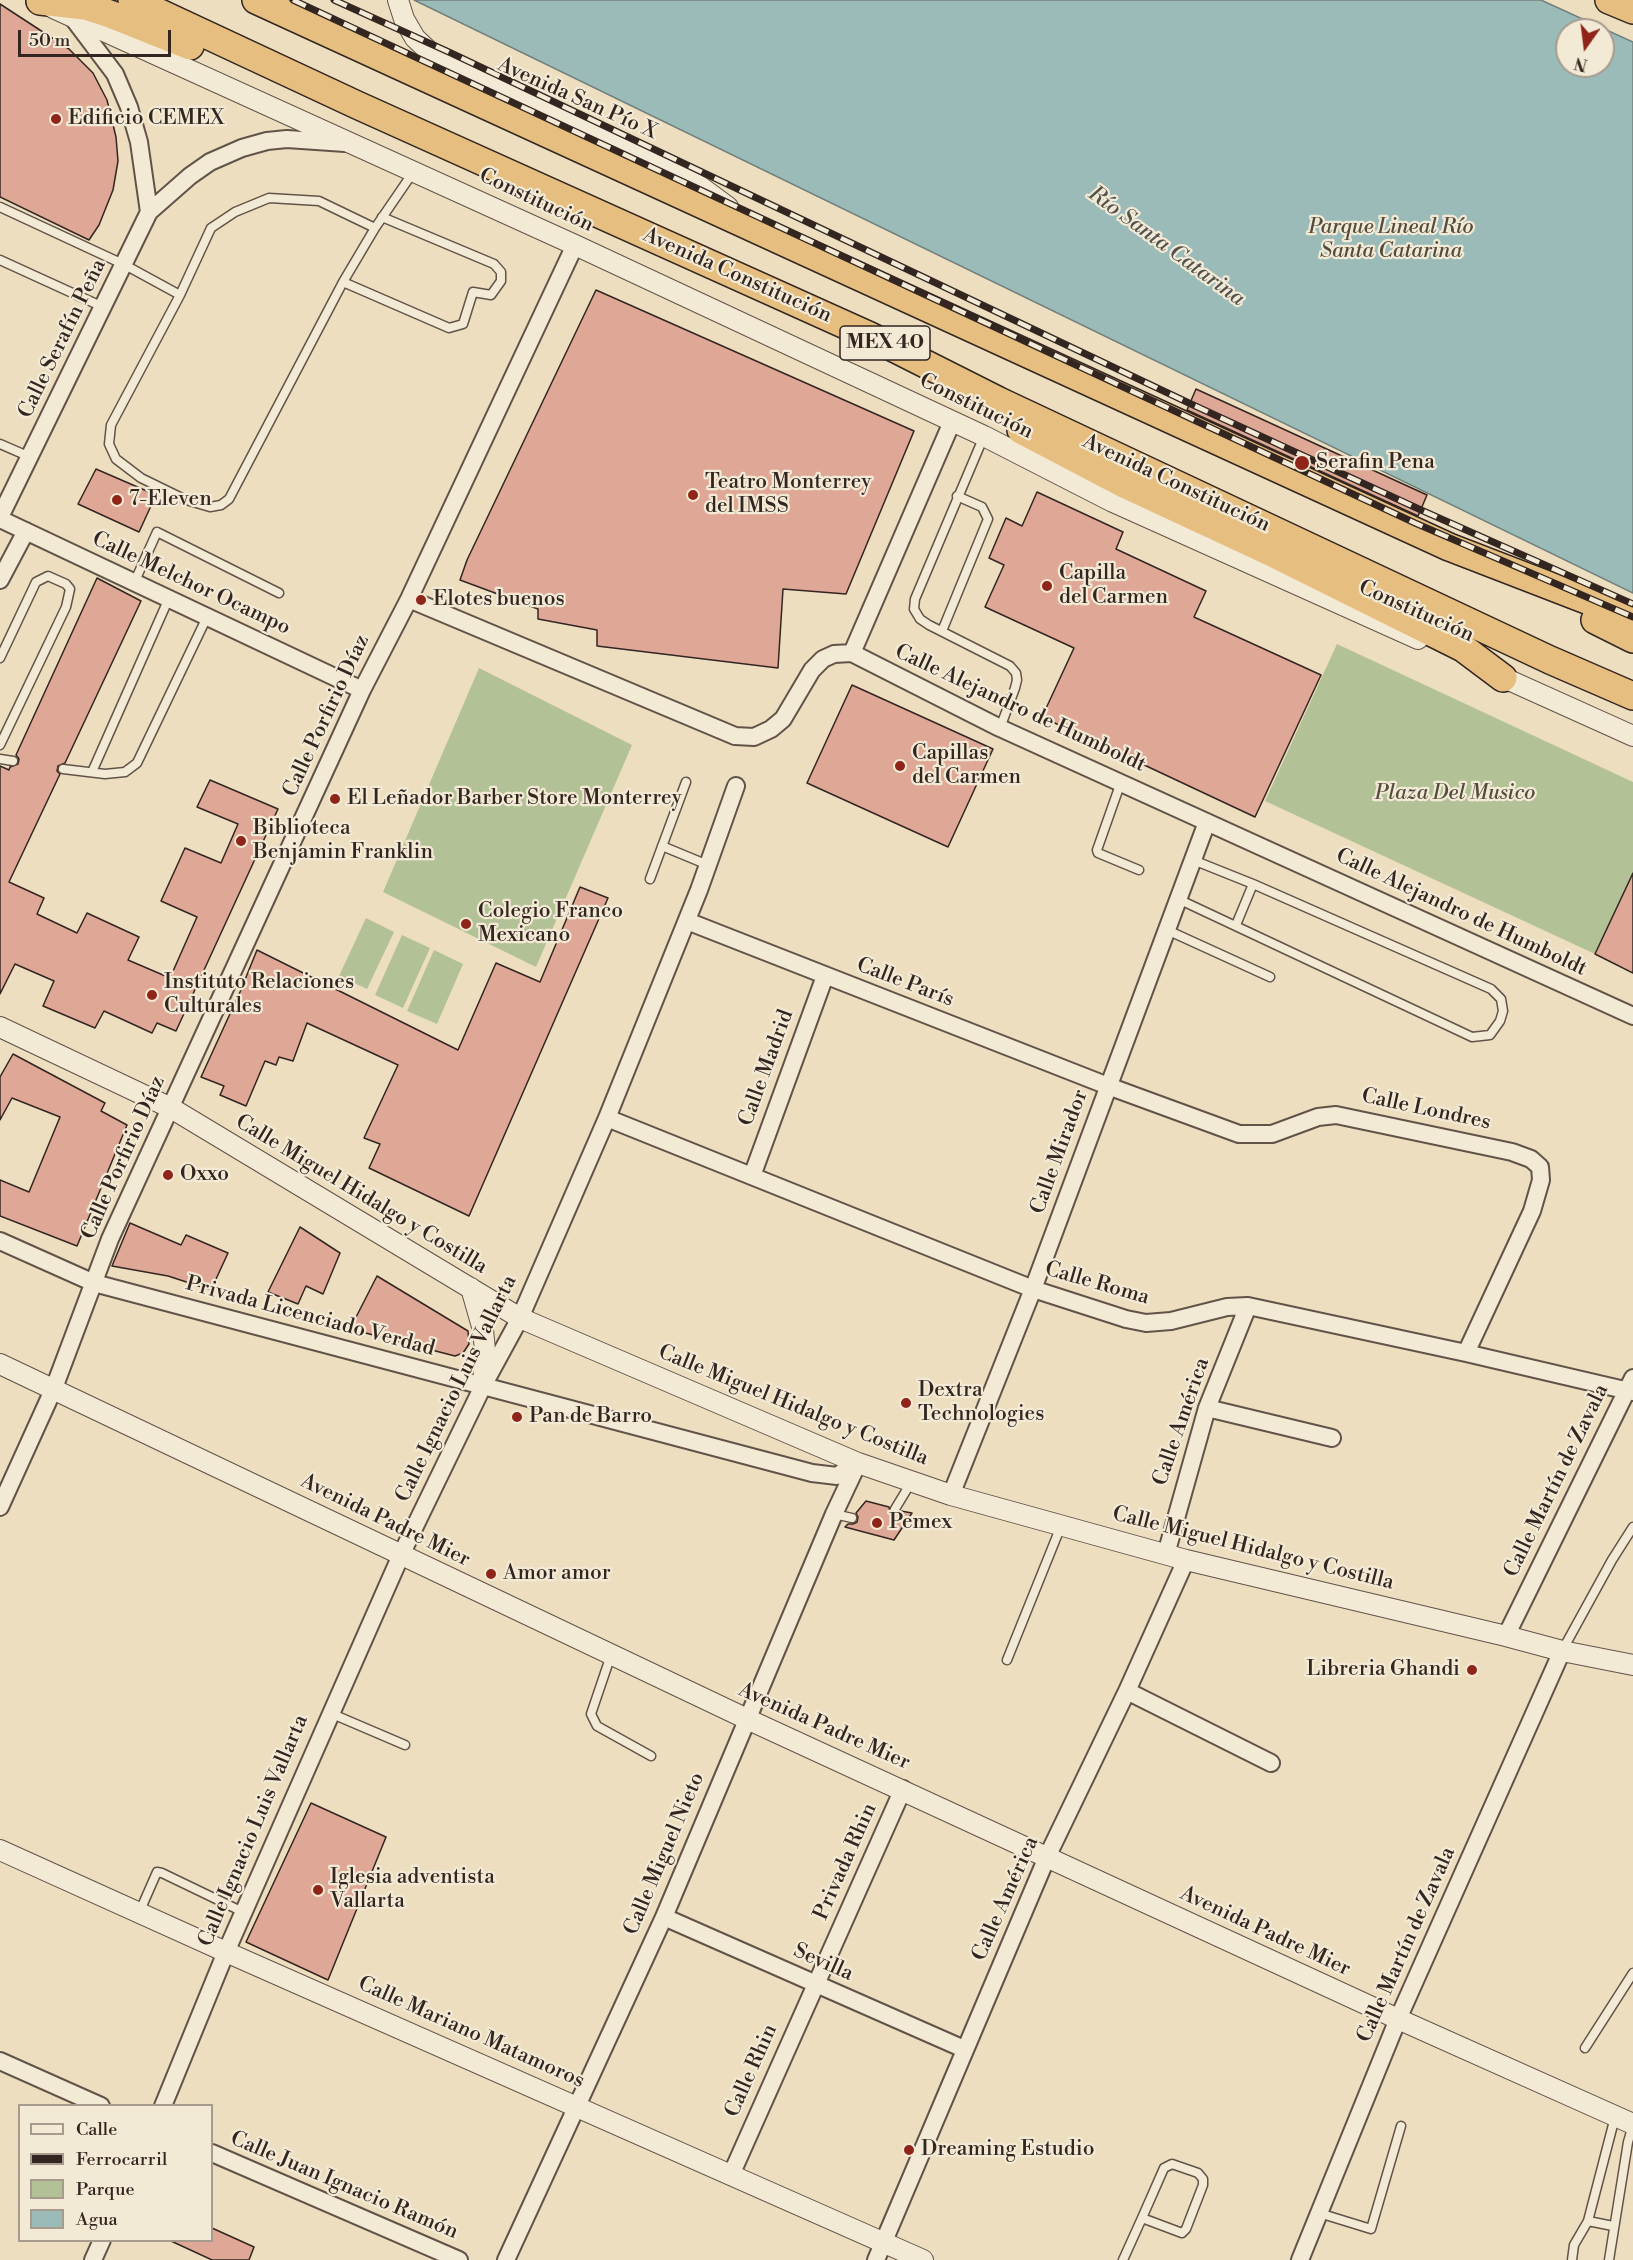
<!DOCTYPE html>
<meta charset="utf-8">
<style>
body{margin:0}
#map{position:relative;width:1633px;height:2260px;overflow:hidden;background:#eddec0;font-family:"Libre Bodoni",serif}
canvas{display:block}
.legend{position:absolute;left:18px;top:2104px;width:195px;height:138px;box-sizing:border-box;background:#f3ead6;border:2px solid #a69b8d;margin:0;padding:8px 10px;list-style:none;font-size:18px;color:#332520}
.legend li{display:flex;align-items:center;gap:12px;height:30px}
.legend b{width:30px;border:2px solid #a69b8d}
.north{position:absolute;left:1555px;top:18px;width:60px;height:60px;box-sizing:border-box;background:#f3ead6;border:2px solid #a69b8d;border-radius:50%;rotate:194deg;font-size:16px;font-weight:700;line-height:24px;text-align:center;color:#332520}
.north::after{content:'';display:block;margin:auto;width:21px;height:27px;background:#8f2418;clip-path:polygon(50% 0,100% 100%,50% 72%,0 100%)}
.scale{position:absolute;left:18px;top:30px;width:153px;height:27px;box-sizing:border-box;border:3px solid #332520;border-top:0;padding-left:8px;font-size:18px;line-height:21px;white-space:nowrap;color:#332520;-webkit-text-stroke:4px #f3ead6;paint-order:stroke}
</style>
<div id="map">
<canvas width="1633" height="2260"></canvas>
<ul class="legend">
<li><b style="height:8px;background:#f3ead6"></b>Calle</li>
<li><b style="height:8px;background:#332520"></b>Ferrocarril</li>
<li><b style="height:16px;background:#b3c296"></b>Parque</li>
<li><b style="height:16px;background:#9bbbb9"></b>Agua</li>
</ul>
<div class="north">N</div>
<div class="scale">50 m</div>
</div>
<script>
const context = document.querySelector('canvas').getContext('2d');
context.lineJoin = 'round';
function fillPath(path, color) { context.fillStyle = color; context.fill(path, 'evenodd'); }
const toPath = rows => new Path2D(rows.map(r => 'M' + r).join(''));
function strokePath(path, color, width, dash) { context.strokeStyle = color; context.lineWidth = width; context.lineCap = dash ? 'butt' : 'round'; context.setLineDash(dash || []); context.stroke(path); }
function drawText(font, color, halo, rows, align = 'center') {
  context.font = font + ' "Libre Bodoni",serif'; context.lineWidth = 4.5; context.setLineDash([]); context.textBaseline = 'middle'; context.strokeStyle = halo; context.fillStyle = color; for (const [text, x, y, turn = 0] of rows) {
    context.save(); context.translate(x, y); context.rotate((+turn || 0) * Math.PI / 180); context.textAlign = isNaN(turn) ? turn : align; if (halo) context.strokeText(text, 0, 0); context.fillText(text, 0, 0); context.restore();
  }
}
fillPath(toPath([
 [1337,644,1633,782,1633,873,1595,954,1265,801],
 [479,668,632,745,536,967,383,892],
 [366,918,394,932,367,989,339,976],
 [402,935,430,948,403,1008,375,995],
 [434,950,463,964,437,1024,407,1011]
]), '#b3c296');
const water = toPath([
 [414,0,1541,0,1633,42,1633,593,414,0],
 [1567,30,1603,30,1603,66,1567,66,1567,30]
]);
fillPath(water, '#9bbbb9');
strokePath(water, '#717f7c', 1.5);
const building = toPath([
 [0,4,69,49,93,73,107,100,116,137,118,161,113,190,99,225,89,240,0,197,0,4],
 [596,290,914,431,846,594,783,589,778,668,597,646,597,630,538,619,538,609,460,580,467,560,596,290],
 [1196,389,1427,495,1418,516,1187,410,1196,389],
 [96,469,156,495,139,532,78,504,96,469],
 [1037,492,1123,532,1116,549,1206,591,1194,617,1321,675,1255,817,1042,717,1074,648,985,607,1004,565,989,558,1006,518,1022,526,1037,492],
 [97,578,141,601,65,763,58,766,57,771,60,774,9,882,44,898,37,914,77,933,87,913,139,937,128,960,170,978,197,917,161,901,185,848,221,863,238,824,197,807,210,780,278,809,176,1031,157,1023,152,1033,104,1011,95,1028,43,1006,54,981,15,964,0,994,0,766,9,770,10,767,18,764,19,759,16,755,97,578],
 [852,685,993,749,948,847,807,783,852,685],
 [1633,873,1633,973,1595,954,1633,873],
 [580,887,608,898,469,1216,369,1168,380,1144,364,1138,398,1065,307,1023,293,1061,279,1057,276,1065,265,1061,246,1106,220,1095,224,1086,201,1077,240,992,257,950,458,1050,496,963,540,982,580,887],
 [13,1054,105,1103,101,1111,127,1125,77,1246,0,1216,0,1180,29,1192,60,1117,12,1098,0,1120,0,1077,13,1054],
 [130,1223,181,1245,186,1235,228,1253,211,1290,168,1276,112,1266,130,1223],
 [300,1227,340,1253,323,1294,306,1286,298,1304,268,1292,300,1227],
 [377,1276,468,1331,469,1344,463,1353,455,1356,350,1329,377,1276],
 [866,1501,889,1507,890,1513,894,1515,901,1511,912,1513,894,1540,845,1527,848,1524,853,1524,857,1522,858,1517,856,1513,866,1501],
 [311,1803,386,1837,328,1980,246,1942,311,1803],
 [212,2228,254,2247,249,2260,212,2260,171,2241,212,2241,212,2228]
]);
fillPath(building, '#dfa896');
strokePath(building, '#332520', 1.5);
const service = toPath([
 [0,207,125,265,180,295],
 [375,228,319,201,269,198,235,212,211,228,180,295,111,425,109,444,116,459,141,478,186,500,210,507,221,505,229,499,343,282,375,228,414,171],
 [0,260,103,307],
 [343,282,449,328,463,324,473,292,491,295,501,281,501,272,494,264,382,217],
 [984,436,915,599,914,609,920,619,929,625,1010,666,1016,673,1017,680,1015,688,1000,728],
 [0,444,30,457],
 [134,583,157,532,279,593],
 [942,631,988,519,982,507,957,496],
 [0,658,36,582,48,576,66,584,70,589,66,607,0,745],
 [0,759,13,761],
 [63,769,105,774,125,772,137,763,207,617],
 [92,772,169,598],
 [1121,782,1097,850,1098,853,1139,870],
 [662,846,708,865],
 [1193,860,1253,884],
 [650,879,686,782],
 [1178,899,1472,1037,1490,1035,1500,1021,1503,1011,1501,999,1491,989,1253,884,1236,925],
 [1167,930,1270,977],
 [895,1509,912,1481],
 [834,1514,852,1518],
 [1562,1651,1612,1560,1633,1527],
 [611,1655,591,1714,597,1726,651,1756],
 [1007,1660,1061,1526],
 [330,1713,405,1745],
 [139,1913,157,1872,162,1873,243,1912],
 [1585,2048,1633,1973],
 [1319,2213,1371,2229,1401,2126],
 [1588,2221,1613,2226],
 [1123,2260,1142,2218,1164,2168,1172,2164,1198,2173,1203,2179,1203,2185,1186,2229,1182,2233,1142,2218],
 [1572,2260,1574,2245,1588,2221,1615,2117],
 [1609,2260,1628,2142,1633,2125]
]);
const minor = toPath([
 [72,17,115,74,129,107,139,142,149,212],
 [0,517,149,212,190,176,210,162,242,148,267,141,287,139,345,143],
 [0,519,362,690],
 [0,580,26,531],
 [409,599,735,736,754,737,771,729,783,719,812,670,823,659,834,654,852,653,1000,728,1633,1016],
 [852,653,952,422],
 [687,921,1108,1086,1239,1134,1272,1134,1318,1117,1336,1115,1512,1152,1531,1159,1540,1167,1541,1180,1532,1211,1466,1353],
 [607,1118,1033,1289,1126,1319,1146,1323,1171,1321,1227,1307,1248,1306,1466,1353,1633,1392],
 [752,1176,825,976],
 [0,1241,94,1283,812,1473,837,1476,844,1471,852,1460],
 [1207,1408,1332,1438],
 [951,1495,1033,1289,1207,822],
 [0,1507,54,1388,110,1239,362,690,409,599,575,245],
 [1166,1554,1207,1408,1248,1306],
 [1506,1636,1633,1378],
 [1127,1691,1271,1763],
 [664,1917,964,2049],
 [0,2061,101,2106],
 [163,2106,226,1952,401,1555,483,1386,520,1318,607,1118,699,890,736,786],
 [212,2153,459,2260],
 [731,2175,903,1789],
 [93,2260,102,2240],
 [506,2260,664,1917,834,1514,858,1463],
 [876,2260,1047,1857,1127,1691,1186,1560],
 [1300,2260,1398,2019,1562,1651]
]);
const tertiary = toPath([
 [398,0,404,19,415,38,432,54,451,67,654,161,701,187,728,207],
 [53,8,575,245,984,436,1113,502,1418,639],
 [1491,672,1633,736],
 [0,1027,171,1108,520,1318,858,1463,951,1495,1186,1560,1506,1636,1562,1651,1633,1665],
 [471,1288,483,1330,485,1350,483,1386],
 [0,1364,747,1719,1398,2019,1633,2124],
 [0,1850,226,1952,923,2260]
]);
const trunk = toPath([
 [132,0,357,105,870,336,999,401,1550,660,1633,696],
 [256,0,1449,547,1633,618],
 [1609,0,1633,10],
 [40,1,85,6,110,14,190,46],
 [1021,430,1124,484,1268,551,1463,648,1503,678],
 [1595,620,1633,639]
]);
strokePath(service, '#625348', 11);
strokePath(minor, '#625348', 20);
strokePath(tertiary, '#625348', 22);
strokePath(trunk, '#332520', 30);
strokePath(service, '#f3ead6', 8);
strokePath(minor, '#f3ead6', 16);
strokePath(tertiary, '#f3ead6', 20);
strokePath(trunk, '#e6bf80', 27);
const rail = toPath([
 [293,0,1415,523,1633,617],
 [334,0,451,53,1191,404,1421,510,1633,604]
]);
strokePath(rail, '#332520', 7);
strokePath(rail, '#f3ead6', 4.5, [14]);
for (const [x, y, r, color] of [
 [56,119,6,"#8f2418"],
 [1302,463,8,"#8f2418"],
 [693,495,6,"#8f2418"],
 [117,500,6,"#8f2418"],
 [1047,586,6,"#8f2418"],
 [421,600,6,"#8f2418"],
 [900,766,6,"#8f2418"],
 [335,799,6,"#8f2418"],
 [241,841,6,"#8f2418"],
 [466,924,6,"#8f2418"],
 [152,995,6,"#8f2418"],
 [168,1175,6,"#8f2418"],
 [906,1403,6,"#8f2418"],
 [517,1417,6,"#8f2418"],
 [877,1523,6,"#8f2418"],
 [491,1574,6,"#8f2418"],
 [1472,1670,6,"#8f2418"],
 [318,1890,6,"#8f2418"],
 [909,2150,6,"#8f2418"]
]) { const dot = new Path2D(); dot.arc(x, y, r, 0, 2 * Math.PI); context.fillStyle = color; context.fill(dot); strokePath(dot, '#f3ead6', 2); }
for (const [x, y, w] of [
 [885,343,90]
]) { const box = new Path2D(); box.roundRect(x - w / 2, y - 17, w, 34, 4.5); context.fillStyle = '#f3ead6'; context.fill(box); strokePath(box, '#332520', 1.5); }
drawText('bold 20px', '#332520', null, [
 ["MEX 40",885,343]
]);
drawText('21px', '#332520', '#f3ead6', [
 ["Avenida San Pío X",577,99,24],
 ["Constitución",536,201,25],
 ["Avenida Constitución",737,276,24],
 ["Calle Serafín Peña",63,339,-64],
 ["Constitución",976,407,26],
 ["Avenida Constitución",1176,484,25],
 ["Calle Melchor Ocampo",191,584,25],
 ["Constitución",1416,612,24],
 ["Calle Alejandro de Humboldt",1020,709,25],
 ["Calle Porfirio Díaz",327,716,-65],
 ["Calle Alejandro de Humboldt",1461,913,25],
 ["Calle París",905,983,21],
 ["Calle Madrid",767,1068,-70],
 ["Calle Londres",1426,1110,12],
 ["Calle Mirador",1060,1152,-70],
 ["Calle Porfirio Díaz",124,1158,-66],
 ["Calle Miguel Hidalgo y Costilla",361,1195,31],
 ["Calle Roma",1097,1284,16],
 ["Privada Licenciado Verdad",310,1317,15],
 ["Calle Ignacio Luis Vallarta",457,1389,-64],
 ["Calle Miguel Hidalgo y Costilla",793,1406,22],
 ["Calle América",1182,1422,-71],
 ["Calle Martín de Zavala",1557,1481,-64],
 ["Avenida Padre Mier",385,1521,26],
 ["Calle Miguel Hidalgo y Costilla",1253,1549,14],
 ["Avenida Padre Mier",824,1727,24],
 ["Calle Ignacio Luis Vallarta",254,1831,-67],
 ["Calle Miguel Nieto",665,1854,-67],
 ["Privada Rhin",846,1862,-66],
 ["Calle América",1006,1899,-66],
 ["Avenida Padre Mier",1265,1932,25],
 ["Calle Martín de Zavala",1407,1945,-66],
 ["Sevilla",823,1963,24],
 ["Calle Mariano Matamoros",471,2033,24],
 ["Calle Rhin",752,2071,-66],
 ["Calle Juan Ignacio Ramón",344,2186,23]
]);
drawText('21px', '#332520', '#f3ead6', [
 ["Edificio CEMEX",68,119],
 ["Serafin Pena",1316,463],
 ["Teatro Monterrey",705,483],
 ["del IMSS",705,507],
 ["7-Eleven",129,500],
 ["Capilla",1059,574],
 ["del Carmen",1059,598],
 ["Elotes buenos",433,600],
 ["Capillas",912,754],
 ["del Carmen",912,778],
 ["El Leñador Barber Store Monterrey",347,799],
 ["Biblioteca",253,829],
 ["Benjamin Franklin",253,853],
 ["Colegio Franco",478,912],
 ["Mexicano",478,936],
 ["Instituto Relaciones",164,983],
 ["Culturales",164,1007],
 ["Oxxo",180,1175],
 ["Dextra",918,1391],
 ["Technologies",918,1415],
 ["Pan de Barro",529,1417],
 ["Pemex",889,1523],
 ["Amor amor",503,1574],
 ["Libreria Ghandi",1460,1670,"right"],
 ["Iglesia adventista",330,1878],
 ["Vallarta",330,1902],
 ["Dreaming Estudio",921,2150]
], 'left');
drawText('italic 21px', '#534c3e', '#f3ead6', [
 ["Parque Lineal Río",1391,228],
 ["Santa Catarina",1391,252],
 ["Plaza Del Musico",1455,794]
]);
drawText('italic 22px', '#52524e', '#f3ead6', [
 ["Río Santa Catarina",1166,247,36]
]);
</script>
